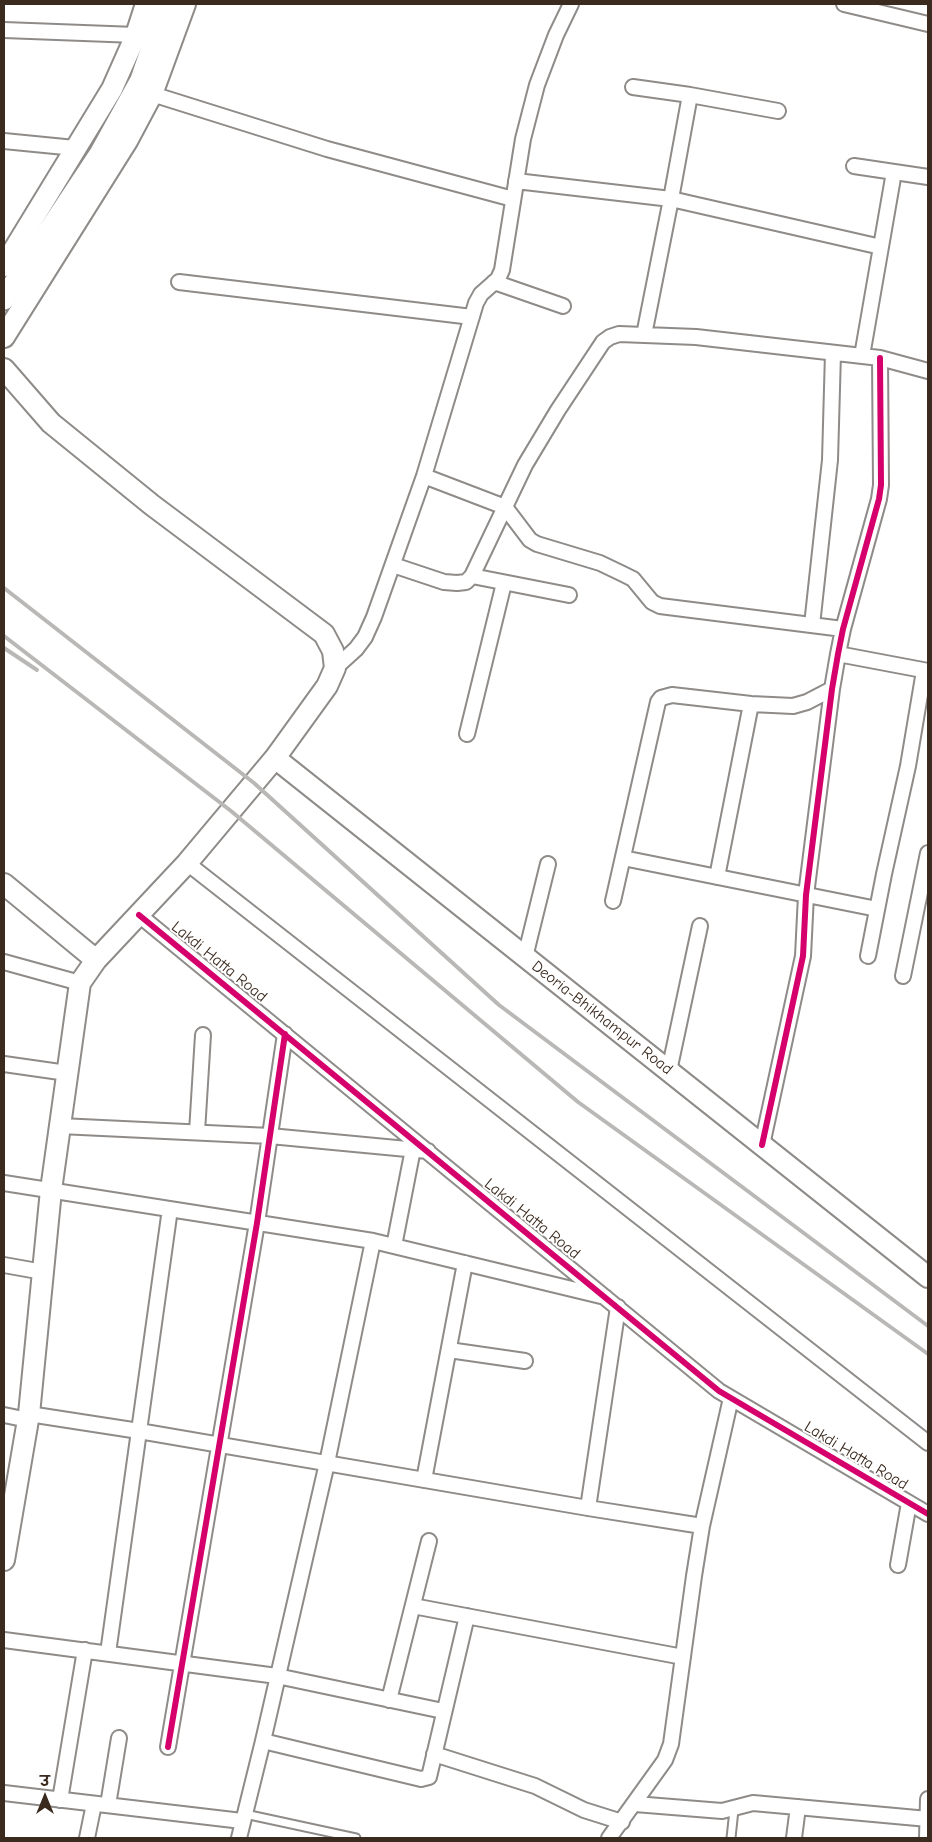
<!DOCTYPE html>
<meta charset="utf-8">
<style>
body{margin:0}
#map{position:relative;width:932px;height:1842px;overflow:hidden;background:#fff;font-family:"Comic Neue","Playpen Sans Deva",sans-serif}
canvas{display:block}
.frame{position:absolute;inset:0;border:5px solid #3b2a1e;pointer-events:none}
.north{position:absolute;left:20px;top:1772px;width:50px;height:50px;-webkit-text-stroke:4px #fff;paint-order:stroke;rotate:0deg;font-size:14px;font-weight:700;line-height:20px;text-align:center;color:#3b2a1e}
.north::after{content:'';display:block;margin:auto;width:18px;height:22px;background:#3b2a1e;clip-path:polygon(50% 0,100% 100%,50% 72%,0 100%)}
</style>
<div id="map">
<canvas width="932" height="1842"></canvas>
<div class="frame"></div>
<div class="north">उ</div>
</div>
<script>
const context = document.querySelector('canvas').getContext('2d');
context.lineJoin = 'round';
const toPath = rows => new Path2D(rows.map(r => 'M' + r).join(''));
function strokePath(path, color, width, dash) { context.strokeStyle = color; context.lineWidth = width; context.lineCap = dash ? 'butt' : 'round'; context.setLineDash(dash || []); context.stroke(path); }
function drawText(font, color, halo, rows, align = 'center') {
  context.font = font + ' "Comic Neue",sans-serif'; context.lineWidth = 4; context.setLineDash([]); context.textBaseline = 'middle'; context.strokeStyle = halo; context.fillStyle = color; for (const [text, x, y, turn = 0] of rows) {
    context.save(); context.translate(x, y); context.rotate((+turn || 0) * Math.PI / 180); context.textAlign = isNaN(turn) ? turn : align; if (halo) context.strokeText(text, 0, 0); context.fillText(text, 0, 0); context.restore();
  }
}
const lane = toPath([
 [245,1814,356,1838],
 [731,1838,734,1810]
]);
const street = toPath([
 [844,4,928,24],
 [4,30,136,35],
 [633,87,690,95,778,111],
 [152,94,327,149,513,199],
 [4,141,75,148],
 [854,166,928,177],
 [516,181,671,199,881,247],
 [179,282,472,317],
 [494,282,563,306],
 [644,335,671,199,690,95],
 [862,356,894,172],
 [424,476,505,507,530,540,537,544,600,563,623,574,633,579,652,602,660,606,843,629],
 [393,565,444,582,457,583,466,582,472,576,525,465,558,410,603,342,610,337,619,334,696,337,880,358,928,371],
 [472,576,569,595],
 [812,625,830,460,833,353],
 [838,654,928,671],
 [335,668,356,649,365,637,374,617,424,476,476,303,481,294,498,279,502,270,523,139,537,85,556,35,571,4],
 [467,734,504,583],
 [623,858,877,909],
 [187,863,928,1443],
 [717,877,751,704],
 [613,901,658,702,661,698,672,695,751,704,793,706,807,702,832,689],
 [139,915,719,1391,928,1514],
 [868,956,884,874,908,766,924,671],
 [525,957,548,864],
 [4,962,80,983],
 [903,976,928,853],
 [4,1064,67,1073],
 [669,1071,700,926],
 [60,1126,270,1136,428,1151],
 [197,1132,203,1035],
 [762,1145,803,956,806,895,832,689,838,654,843,629,879,499,881,485,880,358],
 [4,1183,373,1241,605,1297],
 [394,1246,413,1149],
 [4,1265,43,1272],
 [449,1350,525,1361],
 [29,1414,139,1431,588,1508,702,1526],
 [4,1415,28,1420],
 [424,1480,465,1263],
 [588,1508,618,1307],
 [898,1565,909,1503],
 [413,1606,683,1657],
 [4,1640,277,1676,443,1711],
 [108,1653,170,1209],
 [389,1700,429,1541],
 [263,1741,421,1779,429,1777,467,1616],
 [168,1747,257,1223,285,1034],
 [434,1754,535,1786,584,1810,622,1822],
 [4,1793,242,1821],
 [60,1800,85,1650],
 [635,1804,722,1811,753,1803,928,1819],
 [108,1805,119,1738],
 [87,1838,94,1804],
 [239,1838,263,1741,327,1463,373,1241],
 [609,1838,665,1760,671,1744,694,1576,702,1526,731,1398],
 [794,1838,798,1807],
 [927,1838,928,1799]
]);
const secondary = toPath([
 [4,266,112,89,136,35,146,4],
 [4,337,127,141,152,94,185,4],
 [4,369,51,423,152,505,324,634,333,651,335,668,327,686,275,758,187,863,96,960,80,983,51,1190,29,1414,4,1560],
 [275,758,928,1277],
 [4,884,96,960]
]);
const primary = toPath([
 [4,299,100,154,141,80,167,4]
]);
strokePath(lane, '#8e8b88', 11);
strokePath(street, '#8e8b88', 18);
strokePath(secondary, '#8e8b88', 24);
strokePath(primary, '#8e8b88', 25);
strokePath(lane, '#fff', 7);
strokePath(street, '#fff', 14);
strokePath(secondary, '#fff', 20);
strokePath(primary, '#fff', 21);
strokePath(toPath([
 [4,588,254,783,499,1005,928,1326],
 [4,636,231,811,578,1102,928,1354],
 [4,648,37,670]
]), '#b9b8b6', 4);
strokePath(toPath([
 [139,915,719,1391,928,1514],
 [762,1145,803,956,806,895,832,689,838,654,843,629,879,499,881,485,880,358],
 [168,1747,257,1223,285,1034]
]), '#d6006c', 6);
drawText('16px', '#3b2a1e', '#fff', [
 ["Lakdi Hatta Road",219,962,39],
 ["Deoria-Bhikhampur Road",602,1018,38],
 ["Lakdi Hatta Road",532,1219,39],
 ["Lakdi Hatta Road",856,1456,31]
]);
</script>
